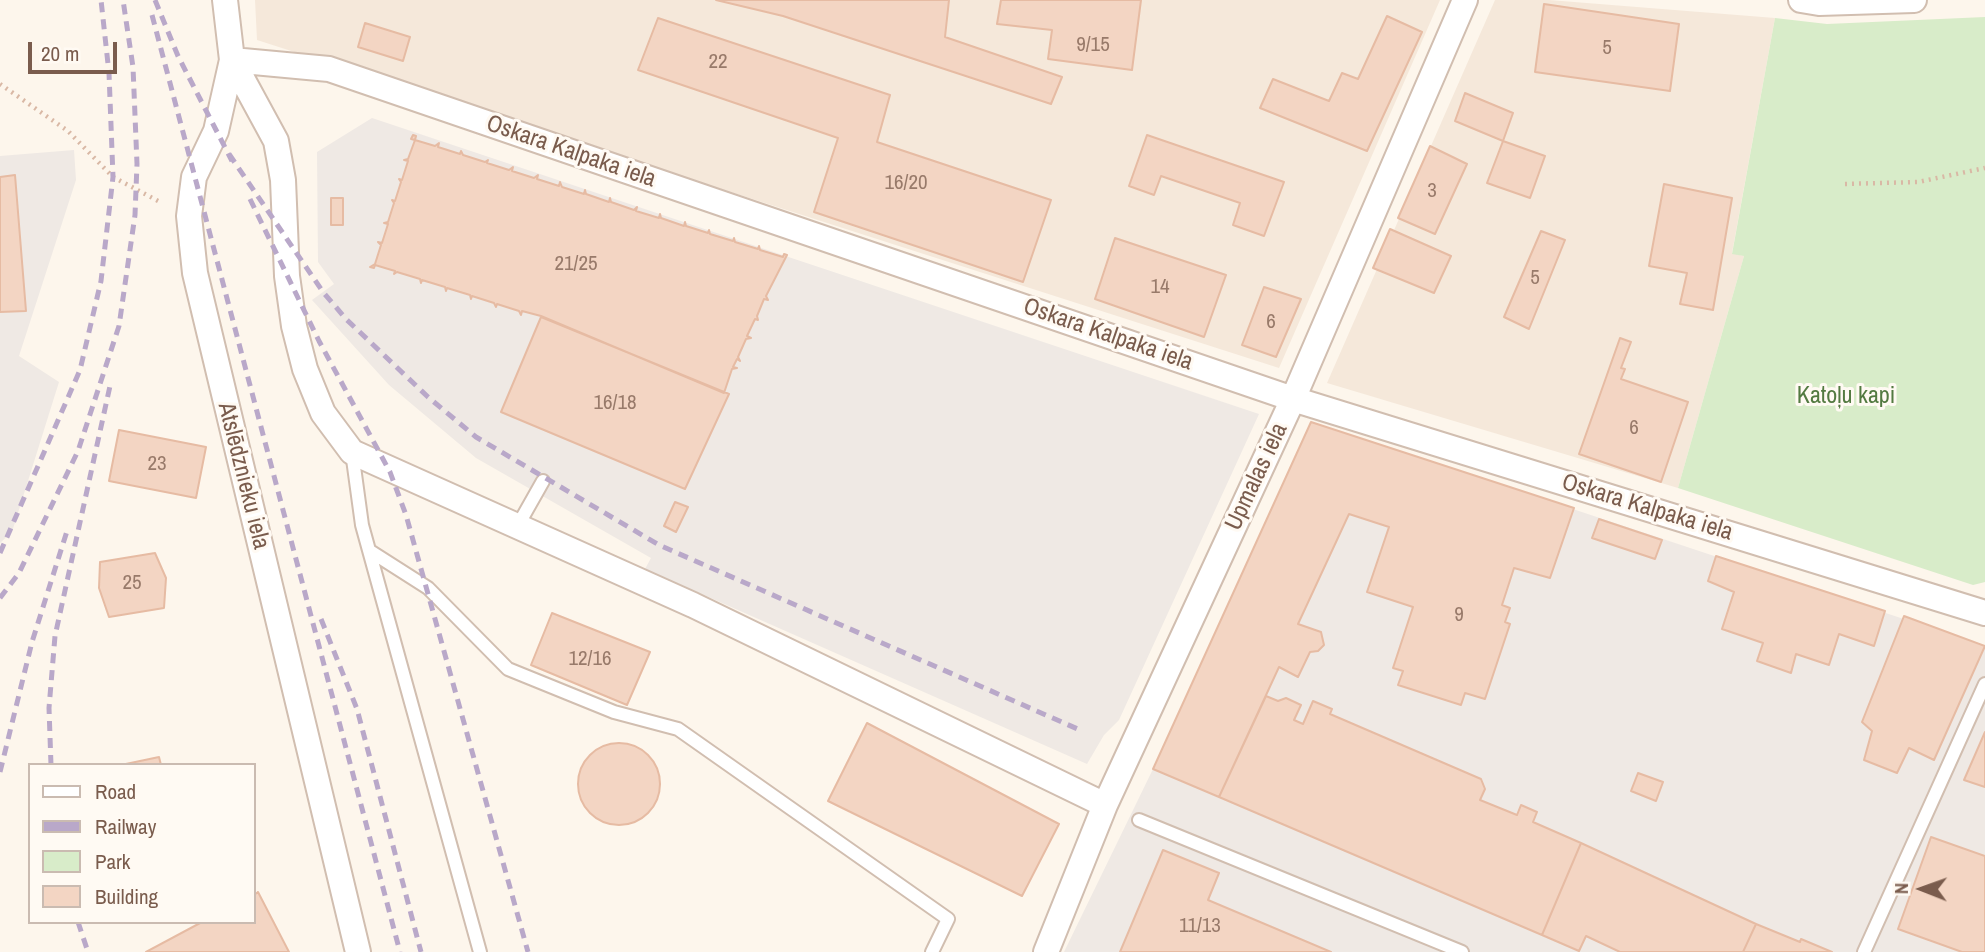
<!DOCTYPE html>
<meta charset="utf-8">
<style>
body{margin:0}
#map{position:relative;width:1985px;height:952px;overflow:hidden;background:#fdf6ec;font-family:"Archivo Narrow",sans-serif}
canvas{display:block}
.legend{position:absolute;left:28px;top:763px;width:228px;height:161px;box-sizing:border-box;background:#fffaf3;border:2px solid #cabbb1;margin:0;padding:9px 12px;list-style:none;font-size:21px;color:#7a5c4d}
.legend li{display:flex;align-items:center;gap:14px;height:35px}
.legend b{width:35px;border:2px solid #cabbb1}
.north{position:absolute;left:1887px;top:854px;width:70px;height:70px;-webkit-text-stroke:5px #fffaf3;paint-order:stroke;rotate:271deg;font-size:19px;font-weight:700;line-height:28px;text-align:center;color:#7a5c4d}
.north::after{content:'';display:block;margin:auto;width:24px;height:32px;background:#7a5c4d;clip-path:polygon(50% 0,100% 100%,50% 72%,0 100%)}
.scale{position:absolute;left:28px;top:42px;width:89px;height:32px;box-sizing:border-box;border:4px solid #7a5c4d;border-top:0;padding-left:9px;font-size:21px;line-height:24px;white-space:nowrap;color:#7a5c4d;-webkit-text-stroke:5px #fffaf3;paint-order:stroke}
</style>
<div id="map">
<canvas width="1985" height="952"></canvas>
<ul class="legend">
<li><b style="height:9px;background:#fff"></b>Road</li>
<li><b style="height:9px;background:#b9a8c9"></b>Railway</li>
<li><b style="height:19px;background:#d8ecc9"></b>Park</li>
<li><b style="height:19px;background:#f3d5c3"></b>Building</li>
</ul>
<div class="north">N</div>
<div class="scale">20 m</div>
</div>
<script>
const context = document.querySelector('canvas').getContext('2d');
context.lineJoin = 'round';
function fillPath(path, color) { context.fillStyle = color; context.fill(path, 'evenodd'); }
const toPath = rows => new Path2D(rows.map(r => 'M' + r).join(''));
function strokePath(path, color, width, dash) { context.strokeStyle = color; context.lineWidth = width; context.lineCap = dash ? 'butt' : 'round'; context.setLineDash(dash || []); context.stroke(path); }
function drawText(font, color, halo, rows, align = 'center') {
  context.font = font + ' "Archivo Narrow",sans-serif'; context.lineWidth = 6; context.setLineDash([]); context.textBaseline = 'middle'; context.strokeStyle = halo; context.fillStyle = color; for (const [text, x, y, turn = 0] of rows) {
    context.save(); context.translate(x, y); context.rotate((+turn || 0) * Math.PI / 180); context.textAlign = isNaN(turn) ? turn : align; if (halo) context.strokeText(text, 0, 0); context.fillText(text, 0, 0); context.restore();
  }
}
fillPath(toPath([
 [255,0,1440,0,1279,368,257,40],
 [1495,0,1549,0,1775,18,1732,253,1744,256,1678,488,1327,383]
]), '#f5e8da');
fillPath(toPath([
 [372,118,1259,414,1119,720,1104,735,1087,764,645,569,651,558,476,458,389,385,312,300,334,284,318,262,317,152],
 [74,150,76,180,19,356,59,382,12,532,0,543,0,156],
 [1311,422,1985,646,1985,952,1064,952,1153,769]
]), '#efe9e4');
fillPath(toPath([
 [1985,17,1985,582,1973,585,1678,488,1744,256,1732,254,1775,18,1827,24]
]), '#d8ecc9');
const building = toPath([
 [716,0,949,0,945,37,1062,77,1051,104,783,16,716,0],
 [1001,0,1141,0,1132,70,1048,59,1052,30,997,24,1001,0],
 [1544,4,1679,24,1670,91,1535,72,1544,4],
 [1387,16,1422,32,1367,151,1260,108,1273,79,1329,101,1342,73,1358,79,1387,16],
 [658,18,890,95,877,142,1051,200,1023,282,814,212,838,138,638,70,658,18],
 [365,23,410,37,403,61,358,47,365,23],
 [1465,93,1513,113,1503,141,1455,121,1465,93],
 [413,135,416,136,415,140,435,146,439,143,438,147,460,154,461,151,463,155,485,162,488,160,487,163,509,170,513,167,512,171,534,178,538,175,537,179,559,186,560,182,562,187,584,194,585,190,586,194,609,202,610,198,611,202,634,210,637,207,636,211,659,218,660,214,661,218,684,226,685,222,686,226,708,233,709,230,710,234,733,241,734,238,735,242,758,249,759,246,760,250,783,257,784,254,787,255,766,296,768,300,764,299,757,316,758,320,755,319,747,336,751,338,746,339,738,357,740,361,737,359,733,367,737,368,732,369,724,393,541,316,522,311,521,315,519,311,497,304,496,307,494,303,472,296,471,299,470,295,447,288,446,291,445,287,422,280,421,283,420,279,397,272,394,274,395,271,375,265,374,268,370,267,375,264,381,245,378,242,382,243,388,224,384,223,388,222,394,203,392,200,395,201,401,182,399,179,402,180,408,161,404,160,408,159,415,140,411,139,413,135],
 [1147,135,1284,182,1264,236,1233,225,1240,203,1161,176,1154,195,1129,186,1147,135],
 [1503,141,1545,156,1530,198,1487,183,1503,141],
 [1430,146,1467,164,1435,234,1398,218,1430,146],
 [15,175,26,311,0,312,0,177,15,175],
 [1664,184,1732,198,1713,310,1680,304,1687,273,1649,266,1664,184],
 [331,198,343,198,343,225,331,225,331,198],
 [1390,229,1451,256,1434,293,1373,268,1390,229],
 [1541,231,1565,240,1529,329,1504,317,1541,231],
 [1115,238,1226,275,1204,337,1095,299,1115,238],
 [1264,287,1301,299,1276,357,1242,345,1264,287],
 [541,317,729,394,685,489,501,412,541,317],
 [1620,338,1631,342,1621,368,1625,369,1621,379,1688,402,1661,482,1579,454,1620,338],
 [1311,422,1574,508,1550,578,1514,568,1502,605,1510,608,1505,622,1510,624,1485,699,1465,693,1461,705,1398,685,1403,671,1393,668,1413,607,1367,592,1389,527,1349,514,1298,624,1321,632,1324,645,1318,651,1310,652,1298,677,1279,667,1219,797,1153,769,1311,422],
 [119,430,206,447,196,498,109,481,119,430],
 [675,502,688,507,676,532,664,526,675,502],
 [1599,519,1662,540,1655,559,1592,538,1599,519],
 [155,553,166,578,164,608,109,617,99,588,100,562,155,553],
 [1716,556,1885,611,1874,646,1839,634,1829,665,1796,654,1791,673,1757,661,1763,643,1722,629,1734,592,1708,581,1716,556],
 [552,613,650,652,627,705,531,665,552,613],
 [1904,616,1985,646,1934,760,1909,748,1897,773,1864,760,1872,731,1862,722,1904,616],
 [1266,696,1278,701,1286,698,1301,705,1294,720,1303,724,1313,701,1332,709,1330,714,1481,779,1485,789,1480,800,1517,815,1521,805,1537,812,1533,822,1581,843,1542,935,1219,797,1266,696],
 [867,723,1059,824,1022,896,828,801,867,723],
 [1985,732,1985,787,1964,780,1985,732],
 '578 784a41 41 0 1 1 82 0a41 41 0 1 1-82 0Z',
 [159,757,161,765,121,765,159,757],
 [1638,773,1663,782,1656,801,1631,791,1638,773],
 [1931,837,1985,856,1985,952,1962,952,1898,929,1931,837],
 [1581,843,1756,924,1743,952,1620,952,1586,936,1579,951,1542,935,1581,843],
 [1163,850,1219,873,1208,900,1331,952,1120,952,1163,850],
 [258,892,289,952,146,952,202,922,254,922,254,895,258,892],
 [1756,924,1800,942,1801,939,1832,952,1743,952,1756,924]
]);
fillPath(building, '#f3d5c3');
strokePath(building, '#e6bba3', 2);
const lane = toPath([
 [352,452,362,525,480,952],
 [517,527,543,481],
 [370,551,428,588,508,669,614,712,678,729,948,919,932,952],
 [1139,820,1462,952],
 [1864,952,1985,684]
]);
const street = toPath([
 [225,0,232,60,216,131,194,177,189,216,195,273,358,952],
 [1801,0,1819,3,1914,0],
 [232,60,329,69,1293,399,1985,613],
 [232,60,276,141,283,180,287,276,294,326,305,369,323,413,352,452,693,605,1105,805],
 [1046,952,1105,805,1293,399,1465,0]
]);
strokePath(lane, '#d1beb0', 16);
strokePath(street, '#d1beb0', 28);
strokePath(toPath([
 [0,84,68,131,113,177,162,203],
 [1845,184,1918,182,1985,168]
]), '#d9b8a5', 4.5, [2, 5]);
strokePath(lane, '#fff', 12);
strokePath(street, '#fff', 24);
strokePath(toPath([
 [155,0,178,56,232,161],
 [152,15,400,952],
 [229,154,323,292,346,319,428,397,476,437,659,545,1080,730],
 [250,199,319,341,390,472,406,515,528,952],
 [0,553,80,370,101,281,113,177,109,73,101,0],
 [0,598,19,573,78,451,119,326,135,215,137,164,133,67,123,0],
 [321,619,357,709,421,952],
 [51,765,49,708,55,636,110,386],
 [0,772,32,642,67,531],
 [78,922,88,952]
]), '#b9a8c9', 5, [10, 7]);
drawText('21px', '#987a6a', null, [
 ["9/15",1093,45],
 ["5",1607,48],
 ["22",718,62],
 ["16/20",906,183],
 ["3",1432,191],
 ["21/25",576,264],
 ["5",1535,278],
 ["14",1160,287],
 ["6",1271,322],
 ["16/18",615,403],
 ["6",1634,428],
 ["23",157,464],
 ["25",132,583],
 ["9",1459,615],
 ["12/16",590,659],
 ["11/13",1200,926]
]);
drawText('24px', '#7a5c4d', '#fffaf3', [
 ["Oskara Kalpaka iela",571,152,19],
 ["Oskara Kalpaka iela",1108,335,19],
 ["Atslēdznieku iela",243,476,76],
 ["Upmalas iela",1257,477,-65],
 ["Oskara Kalpaka iela",1647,508,17]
]);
drawText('24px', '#537a41', '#fffaf3', [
 ["Katoļu kapi",1846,397]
]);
</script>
